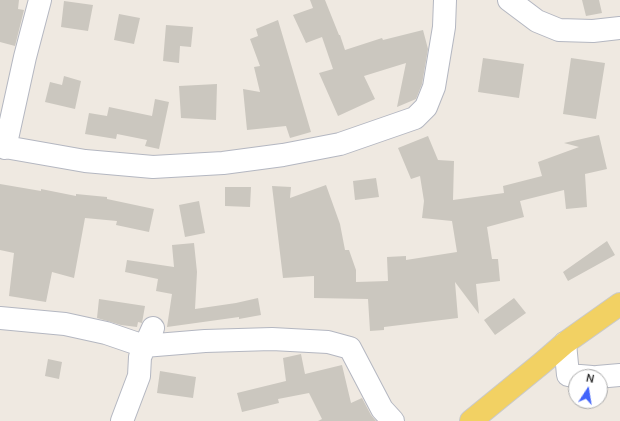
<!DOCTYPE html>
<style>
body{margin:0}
#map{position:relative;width:620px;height:421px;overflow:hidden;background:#efe9e1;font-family:Manrope,sans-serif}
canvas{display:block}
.north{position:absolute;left:568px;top:369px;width:40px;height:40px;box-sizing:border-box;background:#fff;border:1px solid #ababab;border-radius:50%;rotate:12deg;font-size:11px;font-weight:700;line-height:16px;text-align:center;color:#2e2e2e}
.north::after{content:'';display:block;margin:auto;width:14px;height:18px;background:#4264fb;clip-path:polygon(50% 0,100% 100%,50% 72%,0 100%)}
</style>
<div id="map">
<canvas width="620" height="421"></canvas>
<div class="north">N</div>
</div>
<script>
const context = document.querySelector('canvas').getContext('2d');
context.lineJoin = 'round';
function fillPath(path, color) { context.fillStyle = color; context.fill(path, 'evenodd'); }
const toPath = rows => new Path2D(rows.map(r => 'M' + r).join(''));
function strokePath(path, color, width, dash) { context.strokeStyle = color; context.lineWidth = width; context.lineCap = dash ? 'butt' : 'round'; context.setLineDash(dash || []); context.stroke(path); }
fillPath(toPath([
 [0,0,19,0,18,9,24,10,15,46,0,42],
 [310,0,325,0,339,35,340,35,345,50,382,38,383,40,423,30,428,49,422,84,416,99,397,107,406,63,364,76,375,99,338,116,319,73,333,69,322,37,306,43,293,15,313,8],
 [582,0,599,0,602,13,586,16],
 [64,1,93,5,88,31,61,27],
 [119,14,140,18,134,44,114,40],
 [278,20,311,132,290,138,286,126,247,130,243,89,260,92,254,67,260,66,250,39,258,36,256,29],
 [166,25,193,27,191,47,180,46,179,63,163,61],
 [483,58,524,64,519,98,478,92],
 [571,58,605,63,596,119,563,114],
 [64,76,81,81,75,109,45,102,50,82,62,85],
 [217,84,216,120,181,118,179,86],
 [155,99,169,102,159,149,145,146,147,140,117,134,116,139,85,134,89,113,107,116,109,107,152,116],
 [599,135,607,169,585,174,587,207,566,209,564,190,520,201,524,217,487,227,492,259,498,259,500,281,476,284,479,314,455,282,458,318,384,327,384,330,370,331,368,299,314,298,314,276,283,278,272,186,291,187,290,198,326,185,340,224,345,250,349,250,356,270,356,282,388,281,387,257,406,256,406,260,457,252,452,221,422,218,424,201,420,176,411,179,398,148,428,136,438,160,454,161,453,200,504,193,503,186,542,176,538,162,579,147,564,143],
 [376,178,379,197,355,200,353,181],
 [0,184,41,191,41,189,76,196,76,194,107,197,107,199,154,209,149,232,116,225,117,221,85,218,74,278,52,272,46,302,9,296,14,253,0,250],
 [225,187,251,187,250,207,225,206],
 [199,201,205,233,185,237,179,205],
 [607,241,615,255,568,281,563,272],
 [194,243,197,272,195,309,236,303,258,298,261,315,239,319,239,317,167,327,172,294,156,291,158,279,125,272,127,260,174,267,172,245],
 [514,298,526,313,495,335,484,320],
 [99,299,145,306,142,323,138,322,137,327,121,325,97,318],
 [301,354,305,374,342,365,351,403,362,398,371,415,376,421,318,421,322,419,309,393,278,399,279,403,242,412,237,393,286,381,283,358],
 [48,359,62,362,59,379,45,376],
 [160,371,196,377,193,398,157,393]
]), '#cbc7bf');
const minor = toPath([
 [509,0,537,21,559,30,593,31,620,28],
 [0,146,85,161,153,167,223,163,283,155,340,144,415,118,426,107,434,87,444,27,445,0],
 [5,148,25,57,40,0],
 [0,318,65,324,106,333,144,346,205,341,272,339,328,342,350,348,382,409,393,421],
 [565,343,568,375,592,377],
 [597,377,620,375],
 [122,421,139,376,140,357,153,328]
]);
const major = toPath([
 [471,421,542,363,565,343,620,304]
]);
strokePath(minor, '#b4b7c1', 24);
strokePath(major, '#c9c9c9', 24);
strokePath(minor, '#fff', 22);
strokePath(major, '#f2d163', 22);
</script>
